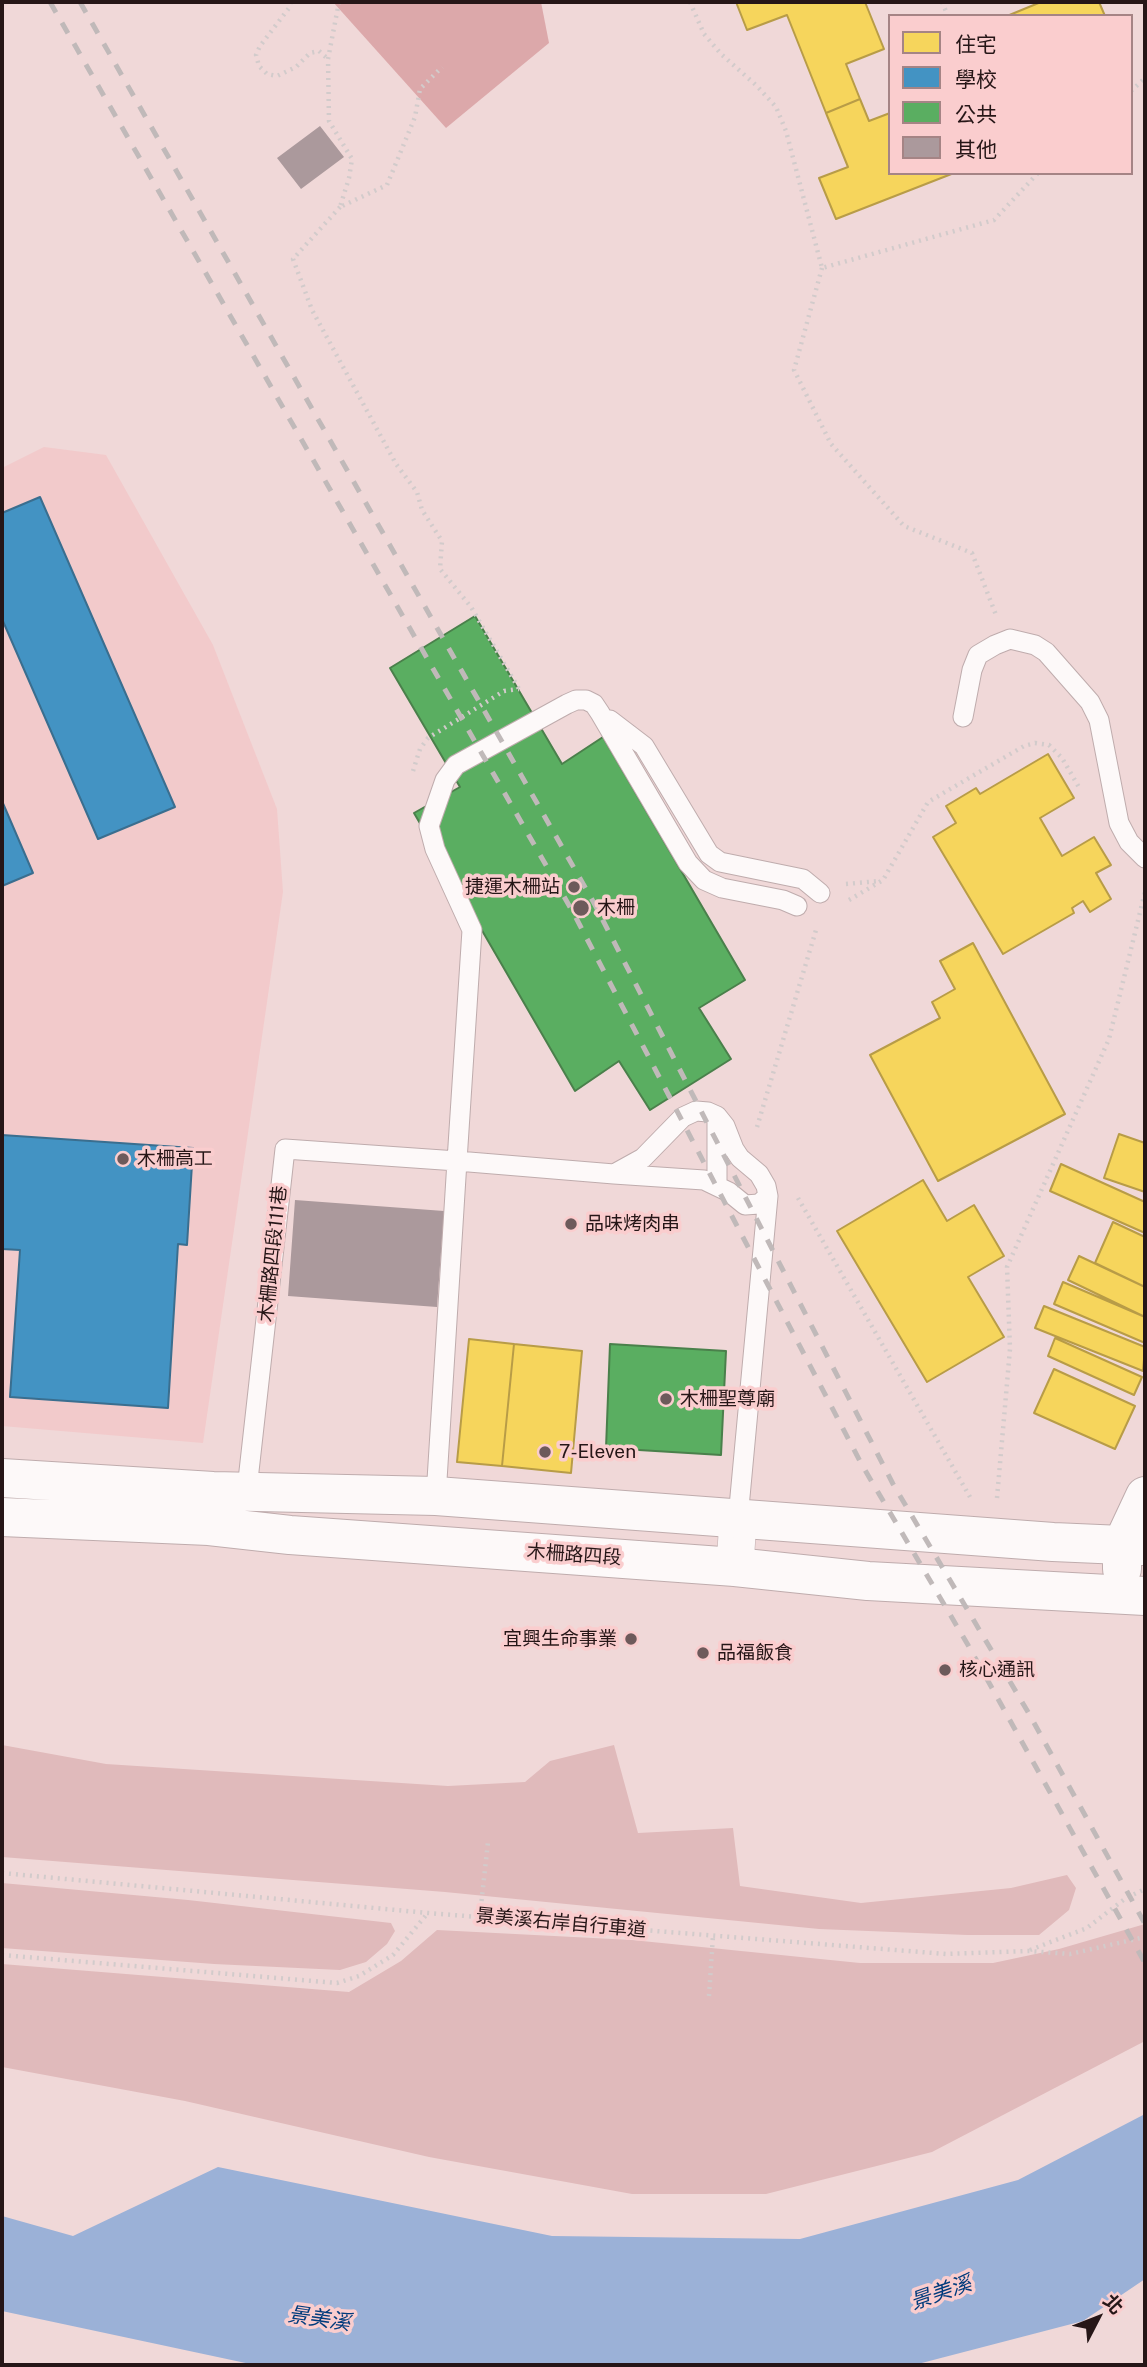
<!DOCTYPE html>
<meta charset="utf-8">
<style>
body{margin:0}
#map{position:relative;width:1147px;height:2367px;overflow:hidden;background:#f0d8d8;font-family:"Public Sans","Noto Sans TC",sans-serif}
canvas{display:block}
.frame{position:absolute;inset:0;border:4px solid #261617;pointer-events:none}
.legend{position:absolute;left:888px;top:14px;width:245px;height:161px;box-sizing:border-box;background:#facdce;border:2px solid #a58485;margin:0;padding:9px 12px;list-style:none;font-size:21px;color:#261617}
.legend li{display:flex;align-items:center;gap:14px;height:35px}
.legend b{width:35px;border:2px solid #a58485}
.north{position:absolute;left:1063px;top:2283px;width:70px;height:70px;-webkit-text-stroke:5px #facdce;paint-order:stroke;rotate:48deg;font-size:19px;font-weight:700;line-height:28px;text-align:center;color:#261617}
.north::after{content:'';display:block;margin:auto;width:24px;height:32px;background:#261617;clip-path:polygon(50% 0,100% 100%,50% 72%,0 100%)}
</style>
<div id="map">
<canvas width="1147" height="2367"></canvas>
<div class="frame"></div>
<ul class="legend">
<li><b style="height:19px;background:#f6d55c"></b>住宅</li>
<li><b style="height:19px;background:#4393c3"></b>學校</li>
<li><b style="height:19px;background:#5aae61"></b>公共</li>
<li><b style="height:19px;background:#ab999c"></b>其他</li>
</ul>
<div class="north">北</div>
</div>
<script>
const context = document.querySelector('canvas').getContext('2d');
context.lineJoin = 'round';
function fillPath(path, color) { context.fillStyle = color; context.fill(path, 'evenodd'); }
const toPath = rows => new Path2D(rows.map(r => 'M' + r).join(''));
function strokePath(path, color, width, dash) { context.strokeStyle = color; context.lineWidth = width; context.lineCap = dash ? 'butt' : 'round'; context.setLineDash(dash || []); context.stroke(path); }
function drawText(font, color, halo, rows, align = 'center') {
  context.font = font + ' "Public Sans","Noto Sans TC",sans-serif'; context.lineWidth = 7; context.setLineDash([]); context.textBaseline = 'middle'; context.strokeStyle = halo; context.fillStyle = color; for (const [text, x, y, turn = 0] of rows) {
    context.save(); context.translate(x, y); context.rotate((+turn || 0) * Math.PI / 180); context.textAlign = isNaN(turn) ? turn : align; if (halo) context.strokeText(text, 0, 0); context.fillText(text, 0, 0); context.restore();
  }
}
fillPath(toPath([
 [44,447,106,455,213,645,277,809,283,892,203,1443,2,1426,2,468]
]), '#f2cacb');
fillPath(toPath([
 [2,1745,106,1764,448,1786,525,1782,550,1761,614,1745,638,1833,733,1828,740,1886,861,1903,1011,1888,1067,1875,1076,1888,1069,1910,1039,1935,967,1935,819,1929,445,1892,2,1857],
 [2,1883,188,1900,391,1923,395,1931,387,1944,366,1962,340,1970,214,1964,2,1948],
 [1145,1924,1145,2041,932,2152,766,2194,632,2194,429,2157,185,2101,2,2067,2,1964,349,1992,401,1961,437,1930,632,1940,860,1963,993,1963,1059,1949]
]), '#e0babb');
fillPath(toPath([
 [333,2,541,2,549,43,446,128]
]), '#dca8aa');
fillPath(toPath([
 [1145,2114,1145,2279,1083,2321,914,2365,255,2365,2,2311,2,2216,73,2236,218,2167,552,2236,800,2239,1018,2180]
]), '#9bb1d7');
const homes = toPath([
 [736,2,865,2,884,49,846,64,860,99,826,113,787,15,747,30,736,2],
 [1041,2,1099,2,1105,16,1007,16,1041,2],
 [860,99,869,121,890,113,890,173,954,173,836,219,819,178,848,167,826,113,860,99],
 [1048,754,1074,798,1040,818,1062,856,1094,837,1111,865,1096,873,1111,899,1090,912,1083,901,1072,908,1074,913,1003,954,933,837,956,823,946,806,976,788,980,794,1048,754],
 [973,943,1065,1114,938,1181,870,1055,940,1018,932,1002,955,989,940,961,973,943],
 [1119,1134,1145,1143,1145,1192,1104,1178,1119,1134],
 [1061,1164,1145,1202,1145,1233,1050,1191,1061,1164],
 [923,1180,947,1221,974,1205,1004,1256,968,1277,1004,1337,927,1382,837,1231,923,1180],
 [1113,1222,1145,1237,1145,1287,1095,1263,1113,1222],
 [1079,1256,1145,1287,1145,1317,1068,1280,1079,1256],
 [1063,1282,1145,1317,1145,1343,1054,1304,1063,1282],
 [1044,1306,1145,1347,1143,1371,1035,1328,1044,1306],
 [1055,1338,1142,1377,1134,1395,1048,1356,1055,1338],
 [469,1339,514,1344,502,1466,457,1462,469,1339],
 [514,1344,582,1351,571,1473,502,1466,514,1344],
 [1054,1369,1135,1406,1115,1449,1034,1413,1054,1369]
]);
fillPath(homes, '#f6d55c');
strokePath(homes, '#b89c47', 2);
const schools = toPath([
 [40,497,175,807,98,839,2,619,2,513,40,497],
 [2,801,33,873,2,886,2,801],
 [2,1135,193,1148,187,1245,178,1244,168,1408,10,1397,20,1250,2,1249,2,1135]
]);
fillPath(schools, '#4393c3');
strokePath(schools, '#3a6e8f', 2);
const public = toPath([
 [475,616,562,764,603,737,745,980,699,1008,731,1059,650,1110,619,1061,575,1091,414,813,460,787,390,668,475,616],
 [610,1344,726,1351,721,1455,606,1448,610,1344]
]);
fillPath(public, '#5aae61');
strokePath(public, '#4a804b', 2);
fillPath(toPath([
 [320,126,344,157,301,189,277,158],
 [295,1200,444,1211,437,1307,288,1296]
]), '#ab999c');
const service = toPath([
 [963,717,972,670,978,655,995,645,1010,639,1035,645,1046,652,1090,702,1099,720,1119,823,1129,842,1145,858],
 [610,720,644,746,709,854,720,862,803,879,820,893],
 [717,1116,717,1185],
 [436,1496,457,1161,614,1174,704,1180,729,1192,745,1205,759,1204,768,1196,766,1186,759,1174,740,1158,734,1149,725,1126,717,1116,708,1112,696,1111,683,1117,643,1158,614,1174],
 [246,1498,285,1149,457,1161,472,930,435,849,429,826,445,780,456,765,567,704,576,700,586,700,594,704,600,713,688,863,704,880,722,888,783,900,797,906],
 [738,1518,768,1196]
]);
const minor = toPath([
 [735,1567,738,1518]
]);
const secondary = toPath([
 [2,1478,213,1491,436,1496,1053,1542,1145,1546],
 [2,1517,209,1526,290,1535,735,1567,868,1581,1145,1596],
 [1122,1569,1122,1545,1145,1496]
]);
strokePath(service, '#bfacad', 21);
strokePath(minor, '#bfacad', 38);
strokePath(secondary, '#bfacad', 40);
strokePath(toPath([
 [291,2,289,8,260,46,256,55,259,66,267,74,277,76,296,67,310,53,319,51,328,59],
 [339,2,328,59,329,121,352,159,349,178,340,207,387,185,415,117,420,89,442,67],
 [690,2,704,34,721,54,757,86,776,107,786,131,822,268,994,220,1038,173],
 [942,2,948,16],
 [1131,91,1145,78],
 [340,207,293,259,312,310,396,464,417,492,422,510,442,541,440,569,471,607,519,689],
 [822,268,794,370,831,444,904,526,972,553,996,615],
 [413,771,420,749,428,738,504,691,519,689],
 [846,884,879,881],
 [849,900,883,880,928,802,1024,746,1035,743,1049,745,1062,758,1080,789],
 [757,1127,816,930],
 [798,1198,970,1497],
 [997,1498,1010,1349,1007,1267,1109,1039,1145,892],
 [2,1873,428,1913,946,1954,1028,1951,1070,1954,1145,1937],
 [480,1915,488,1842],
 [1030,1950,1087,1928,1126,1898,1145,1889],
 [2,1955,337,1983,359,1976,393,1955,427,1914],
 [709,1996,713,1936]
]), '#d2cbcb', 4.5, [2, 5]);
strokePath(service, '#fdf9f9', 19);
strokePath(minor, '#fdf9f9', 37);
strokePath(secondary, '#fdf9f9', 38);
strokePath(toPath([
 [50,2,574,914,862,1465,968,1645,1145,1963],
 [80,2,594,903,893,1484,1028,1712,1145,1924]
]), '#c0b9b9', 5, [12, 12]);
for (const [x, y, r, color] of [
 [574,887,7,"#6d5a5b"],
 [581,908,9,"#6d5a5b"],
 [123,1159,7,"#6d5a5b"],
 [571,1224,7,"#6d5a5b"],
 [666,1399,7,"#6d5a5b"],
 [545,1452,7,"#6d5a5b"],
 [631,1639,7,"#6d5a5b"],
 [703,1653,7,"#6d5a5b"],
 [945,1670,7,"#6d5a5b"]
]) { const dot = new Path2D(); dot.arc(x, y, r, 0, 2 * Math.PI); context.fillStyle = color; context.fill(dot); strokePath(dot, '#facdce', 2.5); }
drawText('19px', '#261617', '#facdce', [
 ["捷運木柵站",560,887,"right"],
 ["木柵",597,908],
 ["木柵高工",137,1159],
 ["品味烤肉串",585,1224],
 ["木柵聖尊廟",680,1399],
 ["7-Eleven",559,1452],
 ["宜興生命事業",617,1639,"right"],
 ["品福飯食",717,1653],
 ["核心通訊",959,1670]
], 'left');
drawText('19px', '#261617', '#facdce', [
 ["木柵路四段111巷",273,1254,-84],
 ["木柵路四段",574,1555,4],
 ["景美溪右岸自行車道",561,1923,5]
]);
drawText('italic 21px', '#003b7c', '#facdce', [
 ["景美溪",941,2293,-19],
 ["景美溪",319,2319,8]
]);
</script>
